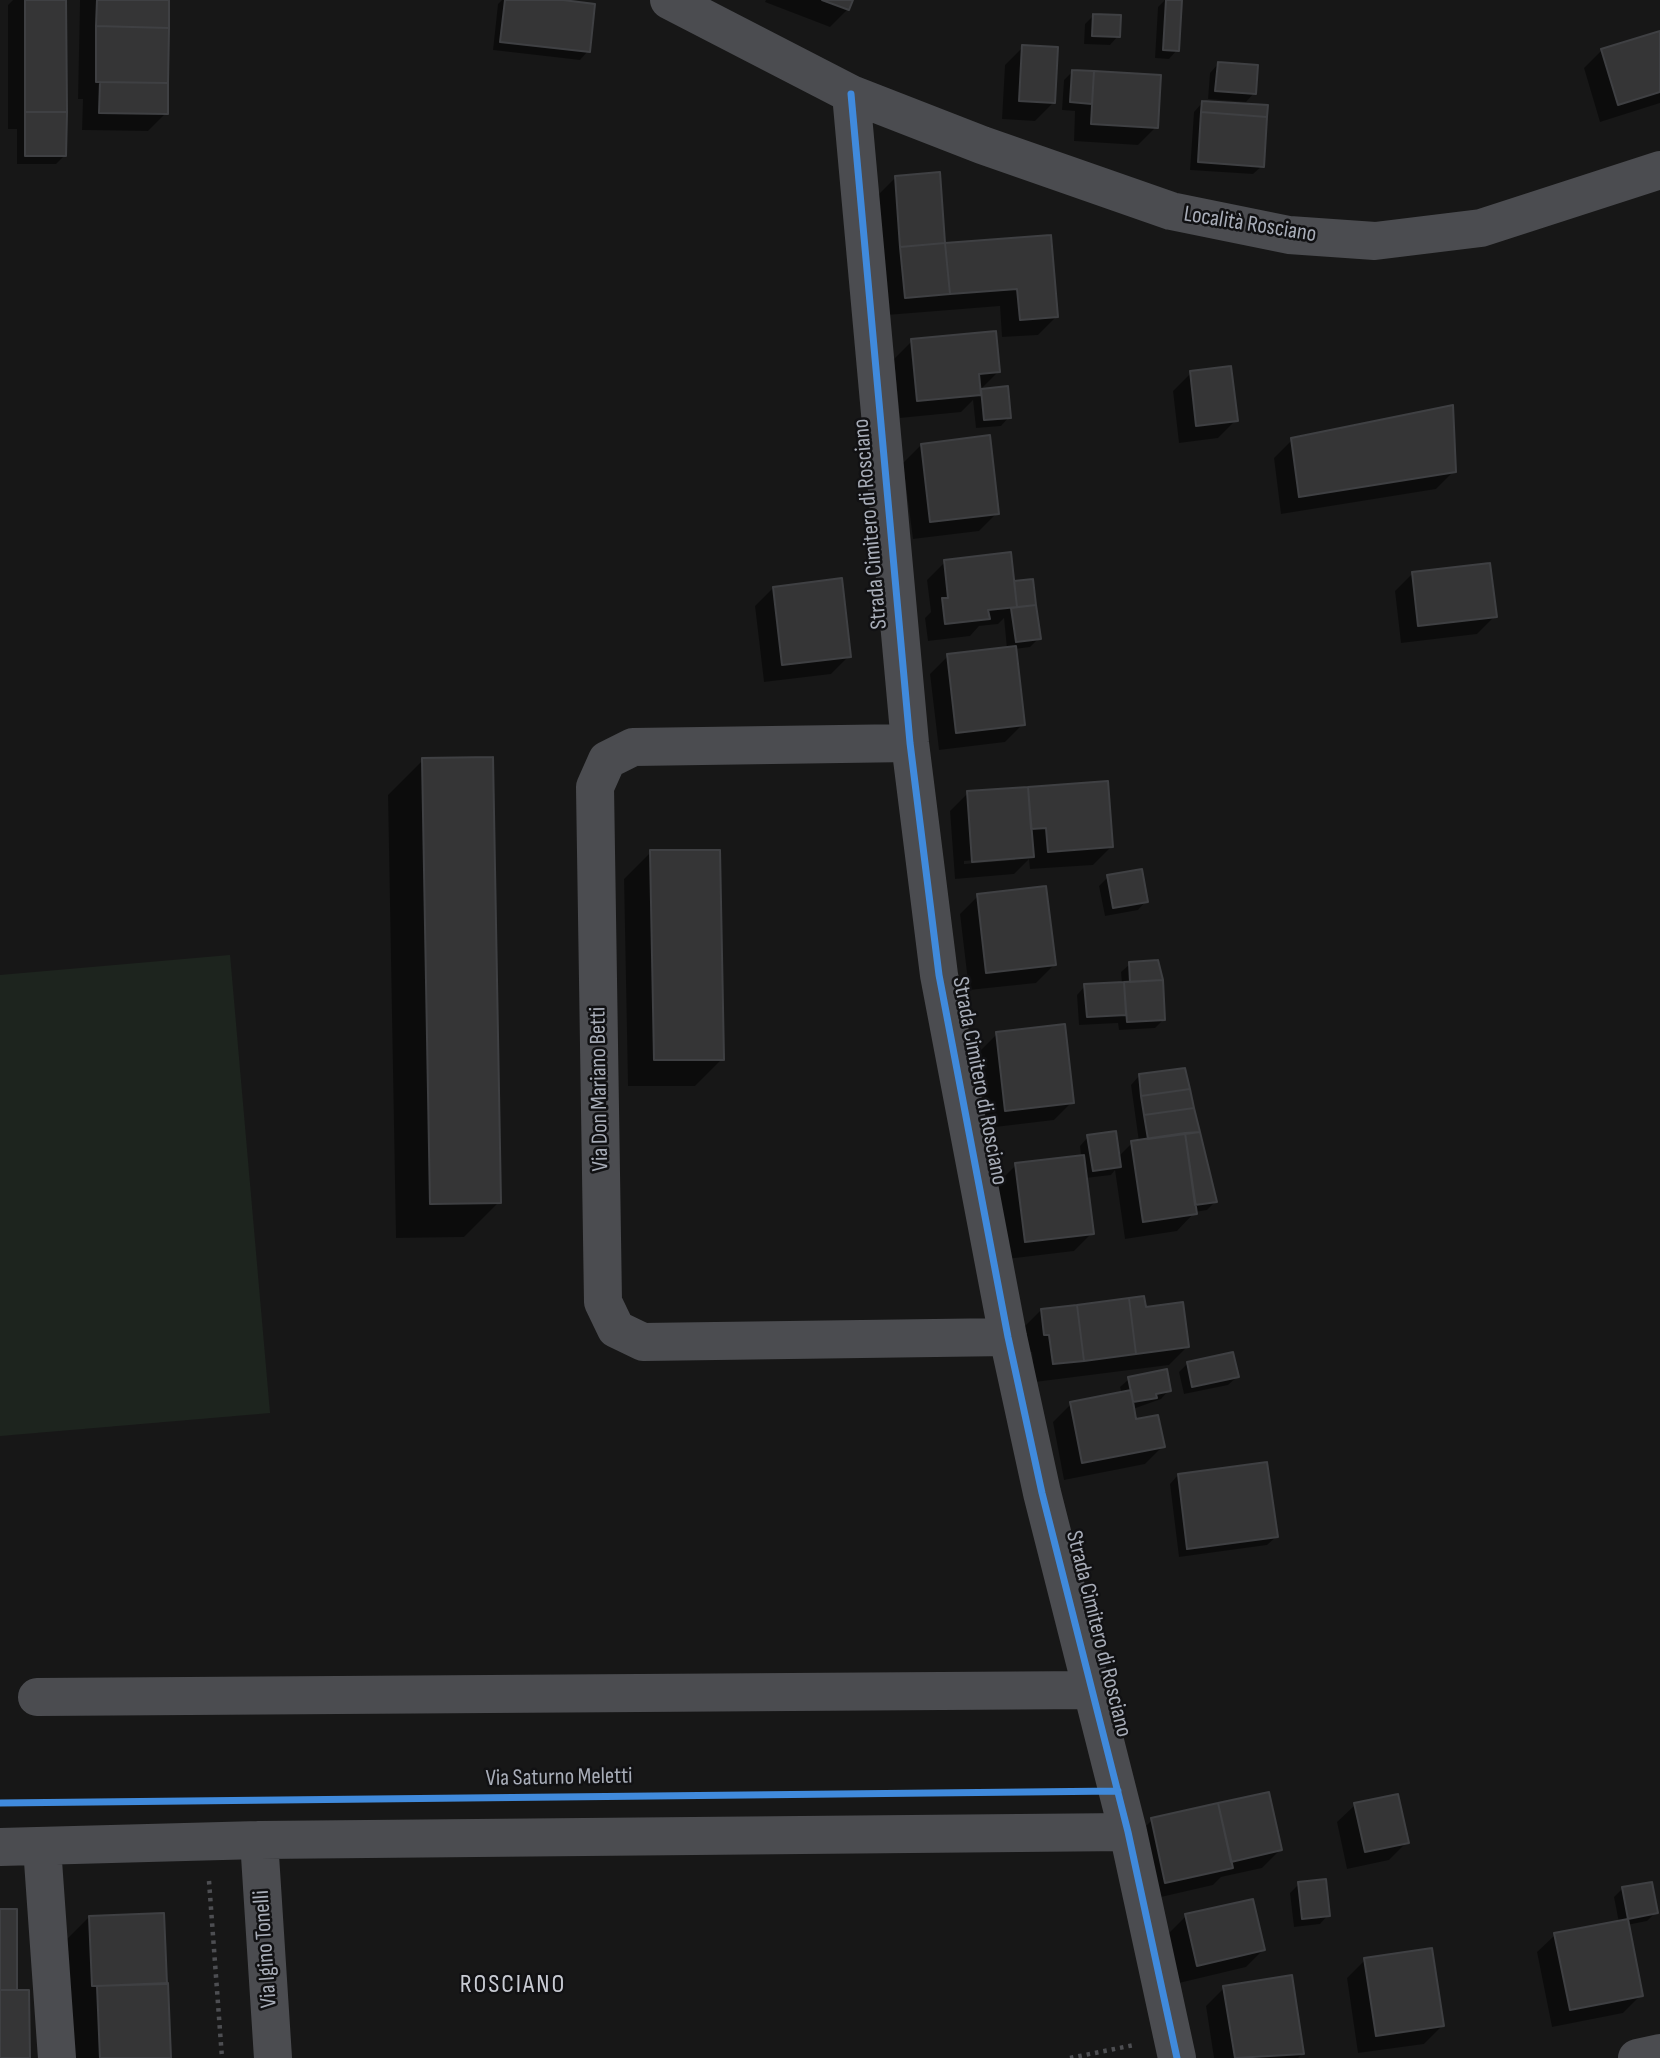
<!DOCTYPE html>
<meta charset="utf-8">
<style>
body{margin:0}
canvas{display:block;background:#171717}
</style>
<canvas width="1660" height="2058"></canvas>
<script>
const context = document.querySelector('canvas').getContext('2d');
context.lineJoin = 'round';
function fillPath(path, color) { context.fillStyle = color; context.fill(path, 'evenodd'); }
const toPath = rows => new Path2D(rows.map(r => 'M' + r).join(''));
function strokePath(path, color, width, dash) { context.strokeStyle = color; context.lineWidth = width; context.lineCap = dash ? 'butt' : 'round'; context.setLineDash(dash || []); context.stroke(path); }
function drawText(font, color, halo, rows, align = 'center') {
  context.font = font + ' "Sofia Sans Condensed",sans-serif'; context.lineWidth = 5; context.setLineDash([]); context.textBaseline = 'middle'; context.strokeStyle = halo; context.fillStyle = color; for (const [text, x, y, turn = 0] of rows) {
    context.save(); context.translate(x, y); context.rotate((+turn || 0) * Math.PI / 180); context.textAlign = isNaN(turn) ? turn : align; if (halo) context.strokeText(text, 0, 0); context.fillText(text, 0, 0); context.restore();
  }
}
fillPath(toPath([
 [230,955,270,1413,0,1436,0,975]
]), '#1d241e');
fillPath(toPath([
 [13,0,65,0,65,155,56,164,17,164,17,129,8,129,8,5],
 [80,0,167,0,166,113,148,131,82,130,83,99,78,99],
 [502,0,548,0,588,51,580,60,493,50,498,4],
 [766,0,851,0,848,9,830,27,765,2],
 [1165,0,1180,0,1177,50,1169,59,1155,58,1158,7],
 [1094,15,1118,36,1110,45,1084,44,1085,24],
 [1660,33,1660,103,1600,122,1584,68,1602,50],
 [1023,47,1053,103,1035,121,1002,119,1005,65],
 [1218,64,1254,93,1246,102,1208,99,1210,73],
 [1073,71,1159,76,1156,127,1138,145,1074,141,1075,111,1062,110,1064,80],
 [1202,103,1262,166,1253,174,1190,170,1194,112],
 [895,178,944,245,1049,237,1056,317,1038,335,1002,337,1000,306,887,315,877,196],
 [912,341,999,371,979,391,1006,388,1009,417,1001,426,976,428,973,400,961,412,900,418,894,359],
 [1191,373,1236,420,1218,438,1179,443,1173,391],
 [1292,440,1454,471,1436,489,1281,514,1274,458],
 [921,445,997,513,979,531,913,539,903,463],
 [945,562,1013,583,1031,581,1039,638,1030,647,1015,649,1023,724,1005,742,939,750,930,674,948,656,1007,649,1004,618,998,624,979,626,970,636,928,641,925,618,931,612,927,580],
 [1413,573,1495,616,1477,634,1401,643,1395,591],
 [773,588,849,656,831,674,764,682,755,606],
 [423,760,499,1202,464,1237,396,1238,388,795],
 [968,793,1111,847,1093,865,1030,869,1029,859,1014,874,955,879,950,811],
 [1015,857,1015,860,964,864,964,861],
 [651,852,722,1059,695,1086,628,1086,624,879],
 [1108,877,1146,901,1138,910,1105,916,1099,886],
 [978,896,1054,965,1036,983,969,990,960,914],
 [1130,964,1164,1019,1155,1028,1119,1030,1118,1023,1079,1025,1077,995,1085,986,1122,984,1121,972],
 [997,1034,1072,1102,1054,1120,987,1128,979,1052],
 [1139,1076,1215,1202,1207,1210,1195,1212,1177,1231,1125,1239,1115,1170,1111,1175,1086,1178,1092,1233,1074,1251,1007,1259,998,1183,1016,1165,1081,1157,1080,1146,1088,1137,1118,1157,1132,1143,1139,1142,1131,1085],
 [1145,1309,1187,1347,1169,1365,1035,1382,1032,1352,1027,1352,1023,1328,1041,1310],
 [1188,1363,1237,1377,1228,1385,1184,1394,1179,1372],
 [1129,1379,1169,1390,1161,1399,1133,1409,1135,1421,1163,1446,1145,1464,1064,1480,1053,1422,1071,1404,1122,1394,1120,1387],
 [1178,1475,1276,1537,1267,1545,1179,1557,1170,1484],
 [1355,1805,1407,1842,1389,1860,1347,1869,1337,1822],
 [1152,1820,1280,1850,1262,1868,1221,1877,1213,1885,1148,1900,1134,1838],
 [1299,1884,1328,1915,1320,1924,1294,1927,1290,1893],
 [1650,1884,1656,1912,1647,1921,1627,1925,1641,1995,1623,2013,1552,2027,1537,1952,1555,1935,1619,1923,1614,1897,1622,1889],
 [1186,1916,1264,1949,1246,1967,1179,1983,1168,1934],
 [89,1917,169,2058,64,2058,54,1952],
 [1365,1960,1442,2026,1424,2044,1358,2053,1347,1978],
 [1224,1988,1302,2054,1298,2058,1214,2058,1206,2006]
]), '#0007');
const building = toPath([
 [25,0,66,0,67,112,25,112,25,0],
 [97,0,169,0,169,28,96,26,97,0],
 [505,0,563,0,595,4,590,52,500,42,505,0],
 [822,0,853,0,849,10,822,0],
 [1166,0,1182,0,1179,51,1163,50,1166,0],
 [1093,14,1121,15,1120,37,1092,36,1093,14],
 [96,26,169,28,168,83,96,82,96,26],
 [1660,31,1660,92,1618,105,1601,49,1660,31],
 [1022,45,1058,47,1055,103,1019,101,1022,45],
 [1218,62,1258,65,1256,94,1215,91,1218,62],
 [1072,70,1094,71,1092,104,1070,102,1072,70],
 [1094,71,1161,75,1158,128,1091,124,1094,71],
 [100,82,168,83,168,114,99,113,100,82],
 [1202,101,1268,105,1267,117,1201,112,1202,101],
 [25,112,67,112,66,156,25,156,25,112],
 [1201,112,1267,117,1264,167,1198,162,1201,112],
 [940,172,945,243,900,247,895,176,940,172],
 [1051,235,1058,317,1020,320,1017,289,950,294,945,243,1051,235],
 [945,243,950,294,905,298,900,247,945,243],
 [996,331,1000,372,979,374,981,395,917,401,911,339,996,331],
 [1231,366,1238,421,1196,426,1190,371,1231,366],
 [1008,386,1011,418,984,420,981,389,1008,386],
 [1453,405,1456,472,1299,497,1291,438,1453,405],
 [990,435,999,514,930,522,921,444,990,435],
 [1011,552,1017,607,988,610,990,619,945,624,942,598,948,598,944,560,1011,552],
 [1490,563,1497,617,1418,626,1412,572,1490,563],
 [842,578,851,657,782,665,773,587,842,578],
 [1033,579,1036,605,1017,607,1014,581,1033,579],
 [1036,605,1041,639,1016,642,1011,608,1036,605],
 [1016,646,1025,725,956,733,947,654,1016,646],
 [493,757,501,1203,430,1204,422,758,493,757],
 [1108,781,1113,847,1048,852,1046,828,1031,829,1028,787,1108,781],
 [1028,787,1034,857,972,862,967,791,1028,787],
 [650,850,720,850,724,1060,654,1060,650,850],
 [1142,869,1148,902,1113,908,1107,875,1142,869],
 [1046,886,1056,965,986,973,977,894,1046,886],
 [1158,960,1163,980,1130,982,1129,962,1158,960],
 [1163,980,1165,1020,1127,1022,1124,982,1163,980],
 [1124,982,1126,1015,1087,1017,1084,984,1124,982],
 [1065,1024,1074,1103,1005,1111,996,1032,1065,1024],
 [1185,1068,1190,1089,1141,1096,1139,1074,1185,1068],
 [1190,1089,1194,1108,1144,1115,1141,1096,1190,1089],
 [1194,1108,1200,1132,1148,1139,1144,1115,1194,1108],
 [1116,1131,1121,1167,1093,1171,1087,1135,1116,1131],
 [1200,1132,1217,1202,1195,1205,1185,1133,1200,1132],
 [1185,1133,1197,1214,1143,1222,1131,1141,1185,1133],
 [1084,1155,1094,1234,1025,1242,1015,1163,1084,1155],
 [1144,1296,1146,1307,1183,1302,1189,1347,1136,1354,1129,1298,1144,1296],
 [1129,1298,1136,1354,1084,1361,1077,1305,1129,1298],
 [1077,1305,1084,1361,1053,1364,1049,1335,1044,1335,1041,1309,1077,1305],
 [1233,1352,1239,1377,1192,1387,1187,1362,1233,1352],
 [1167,1369,1171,1391,1156,1394,1157,1398,1133,1402,1128,1377,1167,1369],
 [1131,1390,1136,1419,1158,1415,1165,1447,1082,1463,1070,1402,1131,1390],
 [1267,1462,1278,1537,1187,1549,1178,1474,1267,1462],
 [1269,1792,1282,1850,1231,1862,1218,1803,1269,1792],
 [1398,1794,1409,1843,1365,1852,1354,1803,1398,1794],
 [1218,1803,1233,1868,1165,1883,1151,1818,1218,1803],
 [1326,1879,1330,1916,1302,1919,1298,1882,1326,1879],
 [1652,1882,1658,1913,1628,1919,1622,1887,1652,1882],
 [1253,1899,1265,1950,1197,1966,1185,1914,1253,1899],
 [0,1909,17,1909,17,1990,0,1990,0,1909],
 [164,1913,167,1984,92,1986,89,1916,164,1913],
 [1628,1919,1643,1996,1570,2010,1554,1933,1628,1919],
 [1432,1948,1444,2026,1376,2036,1364,1958,1432,1948],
 [1292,1975,1304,2054,1235,2058,1223,1986,1292,1975],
 [168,1983,171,2058,100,2058,97,1986,168,1983],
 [0,1990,29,1990,30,2058,0,2058,0,1990]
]);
fillPath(building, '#353536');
strokePath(building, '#3f4043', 2);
strokePath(toPath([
 [209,1881,222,2058],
 [1070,2058,1134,2045]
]), '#4d4e52', 4.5, [3.5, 5]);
strokePath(toPath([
 [669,0,851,94,982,145,1171,211,1289,235,1375,241,1481,228,1660,170],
 [851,94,910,743,939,975,1008,1337,1042,1493,1128,1832,1177,2058],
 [910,743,633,747,607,760,595,787,603,1302,616,1329,643,1342,1008,1337],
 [37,1697,1092,1690],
 [259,1840,273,2058],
 [0,1847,259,1840,1128,1832],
 [42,1847,57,2058],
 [1637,2058,1660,2053]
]), '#4b4c50', 38);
strokePath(toPath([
 [851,94,910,743,939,975,1008,1337,1042,1493,1128,1832,1177,2058],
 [0,1803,1118,1791]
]), '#408adc', 7);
drawText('23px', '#a8adb8', '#111113', [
 ["Località Rosciano",1250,225,9],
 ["Strada Cimitero di Rosciano",871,524,-95],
 ["Strada Cimitero di Rosciano",979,1081,79],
 ["Via Don Mariano Betti",600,1089,-91],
 ["Strada Cimitero di Rosciano",1098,1634,76],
 ["Via Saturno Meletti",559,1778,-1],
 ["Via Igino Tonelli",266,1949,-94]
]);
context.letterSpacing = '2px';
drawText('26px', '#c9ccd4', '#111113', [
 ["ROSCIANO",513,1985]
]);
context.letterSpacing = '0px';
</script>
